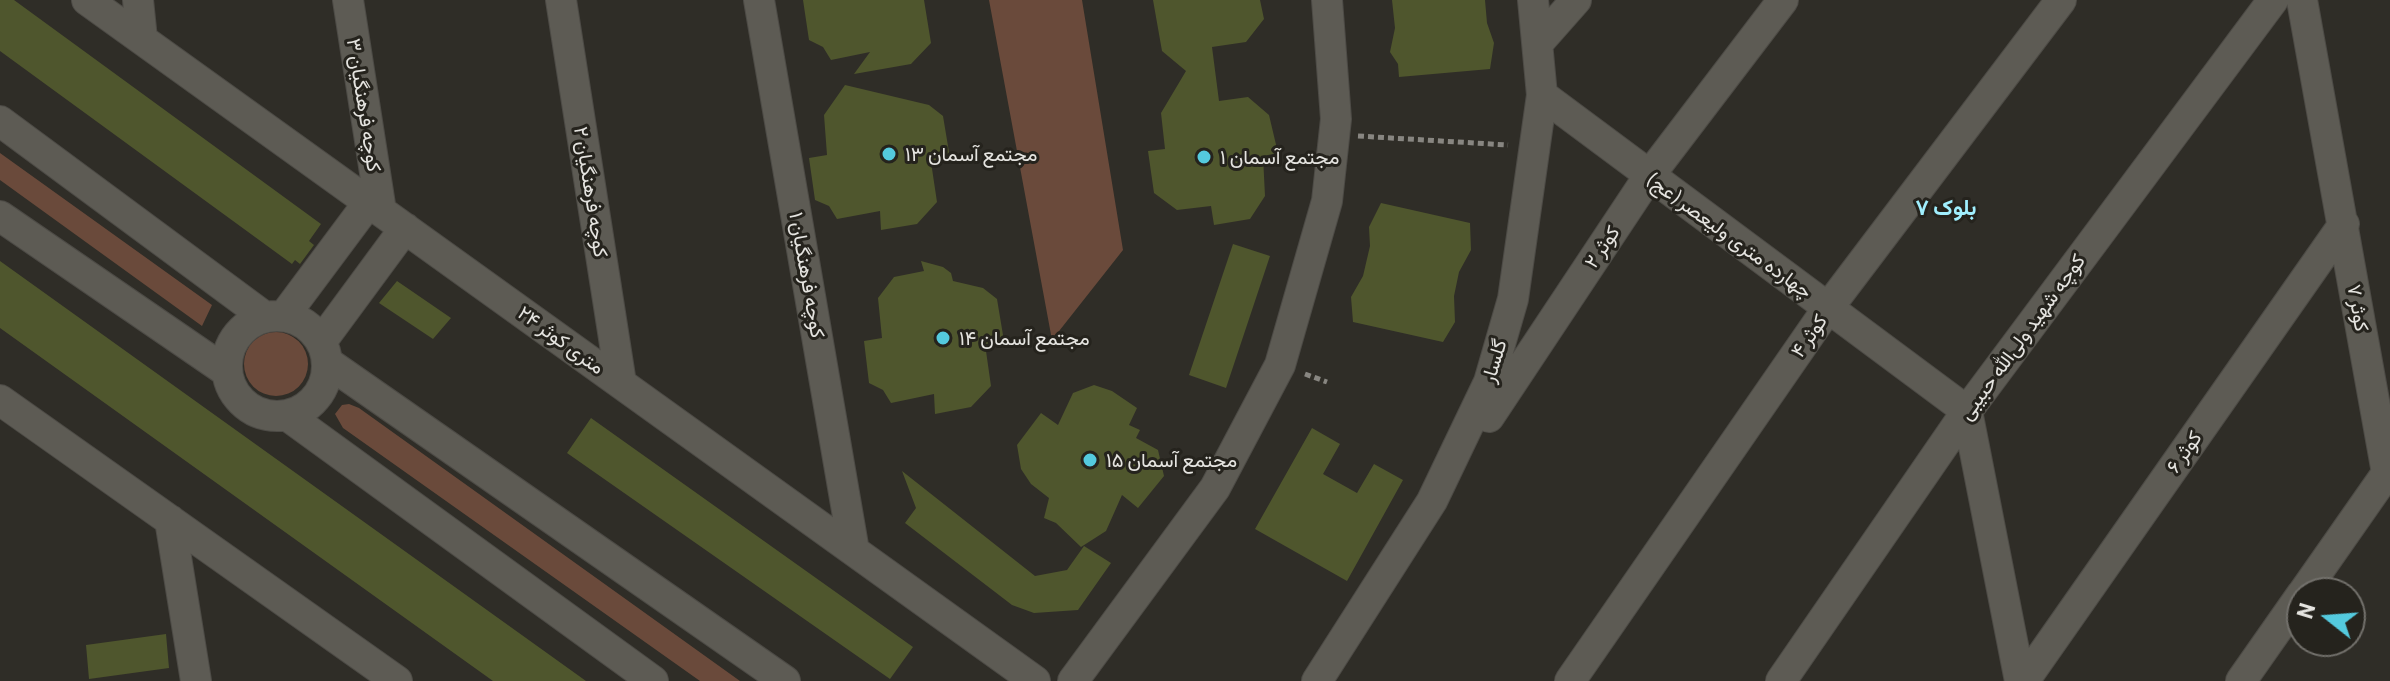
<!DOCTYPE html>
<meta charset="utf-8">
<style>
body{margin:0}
#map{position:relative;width:2390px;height:681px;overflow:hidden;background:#2f2d27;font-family:Barlow,sans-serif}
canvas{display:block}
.north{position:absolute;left:2286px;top:577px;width:80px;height:80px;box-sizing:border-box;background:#25231d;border:2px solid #72706b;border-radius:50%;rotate:287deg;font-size:22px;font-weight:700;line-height:32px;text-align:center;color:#e5e4e0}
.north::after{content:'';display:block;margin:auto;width:28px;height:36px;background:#54cade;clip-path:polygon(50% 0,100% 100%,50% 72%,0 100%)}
</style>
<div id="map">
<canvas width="2390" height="681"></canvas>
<div class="north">N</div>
</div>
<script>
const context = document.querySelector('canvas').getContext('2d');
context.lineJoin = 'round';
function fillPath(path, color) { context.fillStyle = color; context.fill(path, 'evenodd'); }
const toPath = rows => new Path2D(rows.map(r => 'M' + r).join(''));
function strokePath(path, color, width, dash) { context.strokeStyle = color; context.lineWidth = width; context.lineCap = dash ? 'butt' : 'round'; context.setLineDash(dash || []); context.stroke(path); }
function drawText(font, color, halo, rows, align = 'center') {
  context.font = font + ' Barlow,Vazirmatn,sans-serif'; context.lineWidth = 6; context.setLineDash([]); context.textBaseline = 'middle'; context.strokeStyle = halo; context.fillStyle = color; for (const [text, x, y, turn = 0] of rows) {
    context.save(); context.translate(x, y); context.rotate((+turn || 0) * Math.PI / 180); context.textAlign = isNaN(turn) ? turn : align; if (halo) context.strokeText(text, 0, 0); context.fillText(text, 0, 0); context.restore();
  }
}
fillPath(toPath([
 [989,0,1082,0,1123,250,1052,340],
 [0,153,212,305,202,326,0,180],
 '244 364a32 32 0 1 1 64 0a32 32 0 1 1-64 0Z',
 [349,404,359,408,740,681,700,681,343,428,335,414,342,405]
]), '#6a4a3b');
fillPath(toPath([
 [0,0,14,0,321,224,309,241,314,245,300,264,295,260,292,264,0,51],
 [803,0,924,0,931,43,911,64,854,74,870,52,831,60,823,47,809,40],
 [1153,0,1260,0,1264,19,1246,42,1212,47,1219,101,1248,97,1269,115,1278,153,1263,156,1265,196,1250,219,1214,225,1211,206,1177,210,1154,193,1148,151,1165,149,1161,113,1186,71,1162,51],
 [1392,0,1485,0,1487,23,1494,43,1490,69,1399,77,1398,64,1390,52,1395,28],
 [845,85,929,105,943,116,950,158,931,162,937,202,917,224,881,230,880,211,837,219,829,206,815,200,809,158,827,155,824,115],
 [1381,203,1470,223,1471,250,1459,272,1454,296,1455,322,1443,342,1353,322,1351,297,1363,276,1370,246,1369,227],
 [1233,244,1270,256,1226,388,1189,375],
 [0,261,586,681,493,681,0,328],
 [921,261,943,267,951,273,953,281,983,288,997,299,1004,341,985,344,991,386,971,407,935,414,934,394,891,403,883,390,869,383,864,341,882,338,878,298,894,277,924,271],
 [397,281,451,318,433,339,379,303],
 [1094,385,1112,391,1137,408,1129,425,1140,430,1136,438,1158,450,1164,476,1138,508,1122,495,1106,531,1081,547,1056,523,1044,518,1049,498,1031,484,1021,469,1017,445,1041,413,1058,425,1073,393],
 [591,418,913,647,890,679,567,453],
 [1312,428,1340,444,1323,474,1357,493,1374,464,1403,480,1347,581,1255,529],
 [902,471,1035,576,1067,570,1084,546,1111,563,1078,610,1034,613,1012,605,905,523,916,508],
 [166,634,169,668,89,679,86,645]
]), '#4f562d');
const street = toPath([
 [87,0,1035,681],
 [138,0,142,39],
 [348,0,381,211],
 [561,0,621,383],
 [759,0,854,551],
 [2302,0,2387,473,2303,593],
 [1538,43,1576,0],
 [1542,95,1967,411,2020,681],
 [0,121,265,317],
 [0,216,226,371],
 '227 366a50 50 0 1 1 100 0a50 50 0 1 1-100 0Z',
 [284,316,369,202],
 [321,342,405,228],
 [327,362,785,681],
 [0,400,397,681],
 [288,416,653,681],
 [1489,417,1649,176,1783,0],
 [170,520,196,681],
 [1073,681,1215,488,1280,365,1327,201,1336,119,1327,0],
 [1317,681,1432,501,1489,382,1513,299,1542,95,1533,0],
 [1570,681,1828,308,2061,0],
 [1781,681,1967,411,2273,0],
 [2024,681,2344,224],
 [2241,681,2302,594]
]);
strokePath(street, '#4d4b46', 32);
strokePath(toPath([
 [1358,136,1508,145],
 [1305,374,1327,382]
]), '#888681', 5, [6, 4]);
strokePath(street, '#5d5b54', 30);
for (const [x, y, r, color] of [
 [889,154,8,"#54cade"],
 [1204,157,8,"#54cade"],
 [943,338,8,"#54cade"],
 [1090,460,8,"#54cade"]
]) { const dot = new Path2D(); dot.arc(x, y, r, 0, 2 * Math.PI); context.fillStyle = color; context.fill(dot); strokePath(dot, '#25231d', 3); }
drawText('20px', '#e5e4e0', '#25231d', [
 ["کوچه فرهنگیان ۳",364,105,81],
 ["کوچه فرهنگیان ۲",591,192,81],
 ["چهارده متری ولیعصر (عج)",1730,236,36],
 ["کوثر ۲",1602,247,-56],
 ["کوچه فرهنگیان ۱",807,275,80],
 ["کوثر ۷",2358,308,80],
 ["کوثر ۴",1809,336,-55],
 ["کوچه شهید ولی‌الله حبیبی",2022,337,-54],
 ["۲۴ متری کوثر",561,340,36],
 ["گلسار",1494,361,-73],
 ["کوثر ۶",2184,452,-55]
]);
drawText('20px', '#e5e4e0', '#25231d', [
 ["مجتمع آسمان ۱۳",905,154],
 ["مجتمع آسمان ۱",1220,157],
 ["مجتمع آسمان ۱۴",959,338],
 ["مجتمع آسمان ۱۵",1106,460]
], 'left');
drawText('bold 22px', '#a0effe', '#25231d', [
 ["بلوک ۷",1946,208]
]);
</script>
